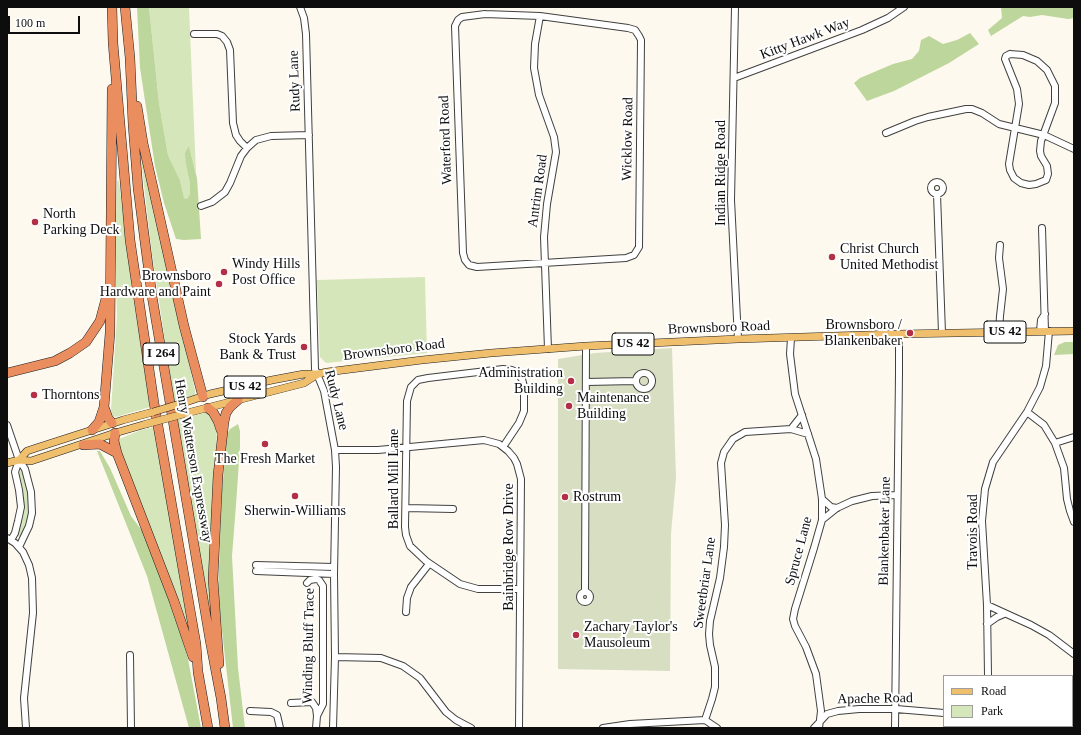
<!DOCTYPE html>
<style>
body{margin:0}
#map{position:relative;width:1081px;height:735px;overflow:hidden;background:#fef9ef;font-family:Georgia,serif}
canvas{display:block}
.frame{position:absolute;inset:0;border:8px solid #0d0d0d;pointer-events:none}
.legend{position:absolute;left:943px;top:675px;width:130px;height:52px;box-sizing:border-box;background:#fff;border:1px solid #9e9e9e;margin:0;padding:5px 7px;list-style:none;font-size:12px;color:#0d0d0d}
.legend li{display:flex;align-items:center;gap:8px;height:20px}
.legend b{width:20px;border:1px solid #9e9e9e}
.scale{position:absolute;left:8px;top:16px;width:72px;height:18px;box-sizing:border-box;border:2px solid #0d0d0d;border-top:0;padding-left:5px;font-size:12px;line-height:14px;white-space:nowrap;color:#0d0d0d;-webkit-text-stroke:3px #fff;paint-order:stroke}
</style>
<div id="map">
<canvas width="1081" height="735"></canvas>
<div class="frame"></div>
<ul class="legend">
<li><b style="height:5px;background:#efbf6e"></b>Road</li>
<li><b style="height:11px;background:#d6e6bb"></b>Park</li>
</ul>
<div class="scale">100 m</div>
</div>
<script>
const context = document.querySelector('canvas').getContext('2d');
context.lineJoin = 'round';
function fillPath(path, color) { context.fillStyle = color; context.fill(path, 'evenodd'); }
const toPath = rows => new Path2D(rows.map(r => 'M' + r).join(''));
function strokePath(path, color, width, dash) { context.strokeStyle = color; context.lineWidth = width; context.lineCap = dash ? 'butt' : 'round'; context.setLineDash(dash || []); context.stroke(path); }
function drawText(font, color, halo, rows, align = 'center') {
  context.font = font + ' Georgia,serif'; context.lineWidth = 4; context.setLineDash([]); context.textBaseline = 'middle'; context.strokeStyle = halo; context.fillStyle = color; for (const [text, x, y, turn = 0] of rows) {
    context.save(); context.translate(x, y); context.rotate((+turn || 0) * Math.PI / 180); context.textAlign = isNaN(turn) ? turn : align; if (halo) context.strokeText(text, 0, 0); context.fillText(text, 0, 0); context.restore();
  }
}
fillPath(toPath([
 [149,7,174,7,175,8,189,7,196,173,189,146,186,165,190,184,190,194,187,199,184,198,180,180,168,155,159,103],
 [139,142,195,390,195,395,193,396,174,401,152,254],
 [117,181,119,181,132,289,150,407,116,417,113,416,111,411,117,315,115,252],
 [425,277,427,353,326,363,320,357,317,280],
 [208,412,213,419,217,432,215,466,211,619,177,420],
 [154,427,189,629,187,630,117,441,119,439,141,430],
 [21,470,22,471,29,494,29,515,28,523,22,538,20,538,17,535,19,528,18,473]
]), '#d6e6bb');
fillPath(toPath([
 [137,7,149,7,159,103,168,155,180,180,184,198,187,199,190,194,190,184,186,165,185,153,189,146,197,178,201,239,184,240,176,239,164,203,155,166,140,68],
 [1001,7,1064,7,1074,8,1074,18,1068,19,1042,15,1030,17,1023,16,991,36,988,30,1002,18],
 [970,33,979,44,949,63,894,91,867,101,854,83,860,78,893,64,912,59,919,51,921,40,929,36,943,44,957,40],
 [1065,342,1074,342,1074,354,1054,355,1058,345],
 [238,424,240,431,240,446,236,505,232,556,238,668,245,728,233,728,218,595,222,489,225,459,223,440,230,429],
 [97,451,100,451,110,468,131,516,143,532,178,625,188,659,201,728,189,728,147,576]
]), '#bdd69b');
fillPath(toPath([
 [672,348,676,478,671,534,670,671,558,669,558,359,595,353]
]), '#d8dec1');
const minor = toPath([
 [300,7,304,18,306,34,315,369,324,391,335,450,336,467,334,574,335,657,333,728],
 [735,7,731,200,738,339],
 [485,14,540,16,628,28,635,30,639,36,641,40,639,247,634,255,626,258,477,267,469,265,465,260,463,253,455,26,458,20,462,17,485,14],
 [540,16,535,44,534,68,539,95,554,137,556,152,547,204,544,237,548,349],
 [194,34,217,34,222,36,227,42,230,50,233,123,236,135,240,141,247,148],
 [1010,54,1023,55,1037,61,1047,70,1055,86,1055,103,1041,141,1040,151,1041,156,1047,166,1048,174,1046,180,1036,184,1029,185,1021,183,1014,178,1010,170,1009,164,1019,104,1017,89,1005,59,1006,56,1010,54],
 [734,78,862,30,888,18,904,7],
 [886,133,915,121,928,117,966,109,972,109,982,113,999,124,1044,135,1074,149],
 '931 188a6 6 0 1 1 12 0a6 6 0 1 1-12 0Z',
 [937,194,942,333],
 [201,206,212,202,225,192,230,183,241,156,247,148,256,140,271,136,309,135],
 [1042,228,1045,331],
 [1040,331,1041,320,1045,314],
 [999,332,1000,316,1003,289,999,258,1000,245],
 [791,338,790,354,795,394,816,459,822,499,822,520,814,548,795,609,793,619,795,626,806,647,816,674,821,711,819,728],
 '636 381a8 8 0 1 1 16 0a8 8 0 1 1-16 0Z',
 [586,382,635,381],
 [1027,412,1044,425,1055,443,1064,468,1067,499,1070,511,1074,522],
 [7,425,19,460,25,469,31,492,32,513,29,526,19,547],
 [791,429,802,415],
 [1055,443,1074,437],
 [503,447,519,423,524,411,524,387,522,379,516,372,512,370,503,369,428,378,418,380,411,387,407,401,405,527,406,535,410,546,426,561,460,584,478,589,520,589],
 [335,450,378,450,484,440,499,444,508,451,514,458,517,464,521,479,519,728],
 [822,499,831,507,837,508],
 [406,508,453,509],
 [822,520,837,508,852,501,872,496,897,495],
 [7,538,15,543,23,552,29,565,32,578,33,613,24,698,26,728],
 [11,540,15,533,18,521,21,507,19,490,15,472,19,460],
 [256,565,334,567],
 [256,571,334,574],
 [307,583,310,580,316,579,319,580,323,586,323,704,317,716,316,728],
 '580 597a5 5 0 1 1 10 0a5 5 0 1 1-10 0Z',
 [585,592,586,346],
 [987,605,1031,625,1049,635,1074,654],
 [406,612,407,598,411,587,429,564],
 [987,624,997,617,1004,614],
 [130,655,131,728],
 [335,657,381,658,403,666,420,678,446,712,456,720,471,728],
 [988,676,987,605,982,521,985,489,993,462,1027,412,1040,387,1046,366,1049,331],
 [291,703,312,702,316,708,317,716],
 [250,711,271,712,277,715,280,728],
 [705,720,712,699,715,687,715,667,710,645,709,634,710,621,720,578,724,547,725,525,721,463,724,452,733,439,745,432,791,429,808,434],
 [988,726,988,728],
 [1005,726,1012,728],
 [603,728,630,724,705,720,717,728],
 [814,728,827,714,838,711,859,709,896,709,944,713],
 [895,728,899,373,899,345,897,334]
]);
const major = toPath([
 [186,402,210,394,272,380,304,374,318,374],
 [187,413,304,383,318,374,327,372,422,360,491,353,586,346,738,339,897,334,1074,331],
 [19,460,27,451,36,448,123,420,153,412],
 [7,463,19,460,31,461,115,433,146,424]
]);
const highway = toPath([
 [112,7,113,43,130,240,154,403,196,644,198,672,208,728],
 [125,7,130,58,133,125,138,188,152,296,210,640,221,698,225,728],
 [137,106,143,143,184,326,203,397],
 [7,373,55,361,70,353,86,342,100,321,108,291],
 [104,407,108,418,112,423],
 [208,408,213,412,218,421,221,430],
 [92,430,99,422,104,407,110,333,112,89],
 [115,433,114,441,117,453,174,601,193,657],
 [83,445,100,444,117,453],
 [219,664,213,579,218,475,224,422,226,413,230,407,238,400]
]);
strokePath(minor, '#404040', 8);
strokePath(major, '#1e1e1e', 8);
strokePath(highway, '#1e1e1e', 10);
strokePath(minor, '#fff', 6);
strokePath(major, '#efbf6e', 7);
strokePath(highway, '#ea8e60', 9);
const majorBridge = toPath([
 [153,412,186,402],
 [146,424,187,413]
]);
strokePath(majorBridge, '#1e1e1e', 8, []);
strokePath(majorBridge, '#efbf6e', 7);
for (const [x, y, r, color] of [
 [35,222,4,"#b32f46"],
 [832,257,4,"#b32f46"],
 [224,272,4,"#b32f46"],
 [219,284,4,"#b32f46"],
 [910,333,4,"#b32f46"],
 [304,347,4,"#b32f46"],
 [571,381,4,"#b32f46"],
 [34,395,4,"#b32f46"],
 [569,406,4,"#b32f46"],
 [265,444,4,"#b32f46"],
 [295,496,4,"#b32f46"],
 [565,497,4,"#b32f46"],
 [576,635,4,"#b32f46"]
]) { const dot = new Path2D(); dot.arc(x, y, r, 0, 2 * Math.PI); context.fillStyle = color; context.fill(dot); strokePath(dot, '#fff', 1.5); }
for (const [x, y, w] of [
 [1005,332,42],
 [633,344,42],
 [161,354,36],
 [245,387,42]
]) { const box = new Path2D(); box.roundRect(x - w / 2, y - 11, w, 22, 3); context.fillStyle = '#fff'; context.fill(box); strokePath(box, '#0d0d0d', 1); }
drawText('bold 13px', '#0d0d0d', null, [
 ["US 42",1005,332],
 ["US 42",633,344],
 ["I 264",161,354],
 ["US 42",245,387]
]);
drawText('14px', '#0d0d0d', '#fff', [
 ["Kitty Hawk Way",805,39,-21],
 ["Rudy Lane",295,81,-92],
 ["Wicklow Road",628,139,-89],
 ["Waterford Road",446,140,-92],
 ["Indian Ridge Road",721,173,-90],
 ["Antrim Road",538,191,-82],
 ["Brownsboro Road",719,328,-2],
 ["Brownsboro Road",394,350,-7],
 ["Rudy Lane",336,400,76],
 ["Henry Watterson Expressway",193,461,80],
 ["Ballard Mill Lane",394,479,-90],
 ["Blankenbaker Lane",885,531,-89],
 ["Travois Road",973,532,-90],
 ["Bainbridge Row Drive",509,547,-90],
 ["Spruce Lane",799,551,-75],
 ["Sweetbriar Lane",705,583,-82],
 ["Winding Bluff Trace",309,646,-89],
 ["Apache Road",875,699,-1]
]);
drawText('14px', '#0d0d0d', '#fff', [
 ["North",43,214],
 ["Parking Deck",43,230],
 ["Christ Church",840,249],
 ["United Methodist",840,265],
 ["Windy Hills",232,264],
 ["Post Office",232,280],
 ["Brownsboro",211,276,"right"],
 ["Hardware and Paint",211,292,"right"],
 ["Brownsboro /",902,325,"right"],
 ["Blankenbaker",902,341,"right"],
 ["Stock Yards",296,339,"right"],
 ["Bank & Trust",296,355,"right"],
 ["Administration",563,373,"right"],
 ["Building",563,389,"right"],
 ["Thorntons",42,395],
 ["Maintenance",577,398],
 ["Building",577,414],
 ["The Fresh Market",265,459,"center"],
 ["Rostrum",573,497],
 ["Sherwin-Williams",295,511,"center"],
 ["Zachary Taylor's",584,627],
 ["Mausoleum",584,643]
], 'left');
</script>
